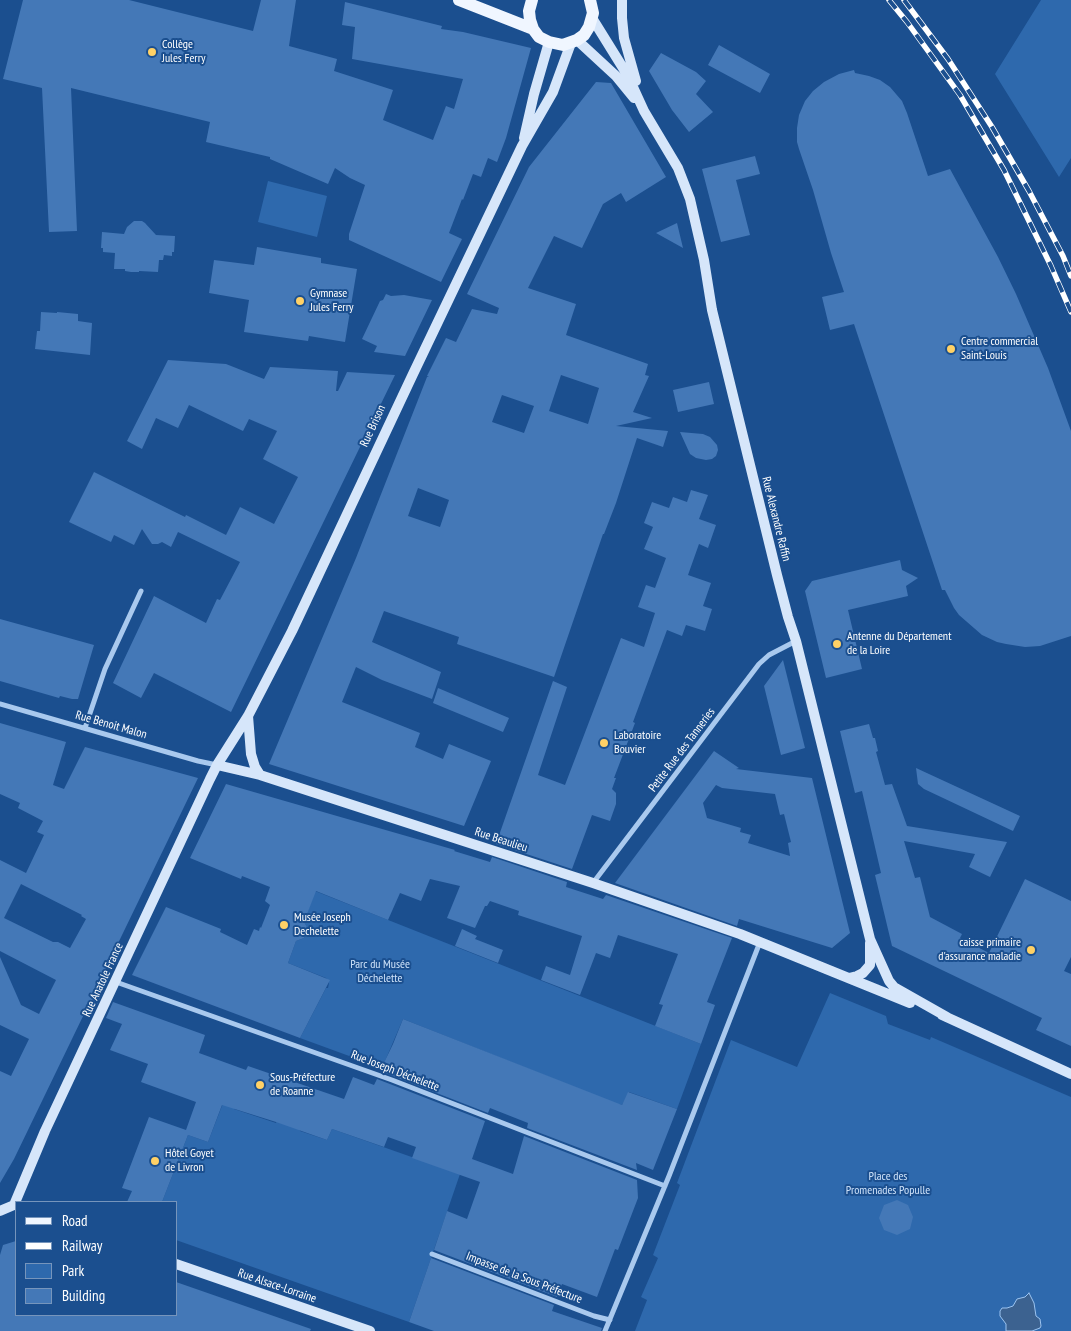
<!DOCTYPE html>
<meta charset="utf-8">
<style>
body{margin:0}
#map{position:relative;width:1071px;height:1331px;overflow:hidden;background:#1b4f8f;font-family:"PT Sans Narrow",sans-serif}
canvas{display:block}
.legend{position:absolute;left:15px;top:1201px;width:162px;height:115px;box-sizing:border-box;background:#1b4f8f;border:1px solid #7695bc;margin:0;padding:6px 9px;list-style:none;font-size:15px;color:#fff}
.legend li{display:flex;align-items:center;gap:10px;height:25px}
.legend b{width:25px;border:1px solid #7695bc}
</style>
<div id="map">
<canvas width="1071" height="1331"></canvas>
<ul class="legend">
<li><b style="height:6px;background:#f0f6ff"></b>Road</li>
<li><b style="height:6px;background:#fff"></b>Railway</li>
<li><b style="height:14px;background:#2e69ad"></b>Park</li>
<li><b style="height:14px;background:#4478b7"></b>Building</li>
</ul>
</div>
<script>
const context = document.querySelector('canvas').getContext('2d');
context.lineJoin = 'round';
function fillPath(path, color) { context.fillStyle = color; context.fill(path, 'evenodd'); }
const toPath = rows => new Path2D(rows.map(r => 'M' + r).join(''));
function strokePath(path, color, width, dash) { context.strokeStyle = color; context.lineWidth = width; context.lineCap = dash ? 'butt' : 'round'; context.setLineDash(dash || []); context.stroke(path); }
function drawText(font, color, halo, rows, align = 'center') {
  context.font = font + ' "PT Sans Narrow",sans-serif'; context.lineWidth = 4; context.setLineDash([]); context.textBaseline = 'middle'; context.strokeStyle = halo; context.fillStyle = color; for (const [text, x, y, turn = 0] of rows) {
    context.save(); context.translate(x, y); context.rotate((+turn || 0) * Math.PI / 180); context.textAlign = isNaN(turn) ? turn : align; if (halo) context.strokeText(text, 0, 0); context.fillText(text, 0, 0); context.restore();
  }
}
fillPath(toPath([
 [1041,0,1071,0,1071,158,1059,177,995,74],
 [268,181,327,196,317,237,258,222],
 [315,891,701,1044,677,1109,629,1092,622,1105,617,1104,403,1019,382,1068,300,1038,326,988,328,988,329,983,326,978,288,963,296,941,304,938,307,927,304,922],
 [830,993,886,1016,888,1024,930,1040,931,1037,1071,1097,1071,1331,635,1331,647,1300,641,1297,658,1258,653,1255,680,1185,677,1183,731,1040,797,1067],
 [286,1095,300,1131,327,1140,332,1129,460,1174,409,1322,176,1240,176,1202,162,1202,188,1135,208,1142,225,1098,236,1102,234,1109,276,1123]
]), '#2e69ad');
const water = toPath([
 [1029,1293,1034,1303,1036,1316,1040,1319,1041,1326,1040,1328,1032,1331,1006,1331,1006,1324,1000,1316,1000,1311,1002,1308,1007,1308,1013,1306,1017,1299,1025,1297,1029,1293]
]);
fillPath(water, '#3c6290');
strokePath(water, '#9cc4f0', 1);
fillPath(toPath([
 [23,0,129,0,253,31,261,0,296,0,289,46,337,59,334,71,393,90,383,120,433,140,446,106,454,109,463,79,352,59,355,27,342,25,345,2,442,26,441,29,463,32,531,48,506,138,497,162,488,158,481,177,473,174,463,200,462,199,449,233,462,239,441,282,349,240,349,234,365,185,350,178,335,168,328,184,270,159,270,157,206,142,210,122,71,88,77,231,49,232,42,88,3,79],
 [719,45,770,74,760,93,708,65],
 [661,53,696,72,706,81,696,94,713,112,689,132,672,110,649,71],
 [854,70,855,73,869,76,880,80,890,87,902,101,907,113,928,176,950,169,998,257,1016,294,1048,368,1071,431,1071,636,1040,646,1025,647,1006,644,997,642,982,635,959,615,954,608,945,590,942,590,854,324,830,330,822,297,844,292,831,253,813,190,799,149,797,142,797,128,799,115,805,101,813,91,824,82,839,74],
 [596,82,611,83,666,177,626,202,621,193,603,204,582,248,554,236,528,288,576,304,566,335,648,364,645,375,649,376,633,412,652,418,616,426,668,431,663,447,637,438,616,503,604,534,603,534,554,677,457,644,459,637,384,611,372,642,441,672,432,699,382,680,356,667,342,702,420,733,415,747,443,759,449,744,491,761,464,826,269,764,356,558,427,377,429,377,427,376,446,338,456,342,472,309,497,314,499,308,467,294,529,167],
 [561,375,599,388,588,424,549,411],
 [502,395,534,406,524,433,492,422],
 [418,488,449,500,440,527,408,516],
 [755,156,760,174,736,180,750,235,721,242,702,169],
 [134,221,142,221,145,223,156,235,175,236,174,252,172,252,172,256,164,255,163,260,159,260,158,272,139,271,139,272,131,272,125,271,125,269,114,269,115,253,103,252,103,248,101,248,102,232,124,234,127,227],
 [677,223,683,248,656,233],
 [257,247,321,258,321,263,357,269,345,342,309,336,308,341,244,332,249,300,209,293,214,260,254,265],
 [386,294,391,296,404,295,432,300,405,356,374,352,377,346,362,339,380,301,383,300],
 [41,312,57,313,57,312,78,314,78,321,92,323,90,355,35,349,37,331,40,331],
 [168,360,226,364,264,379,270,367,338,371,336,391,338,391,347,372,395,375,231,712,154,673,141,698,113,683,154,596,206,623,217,599,220,600,240,562,178,532,171,547,162,542,158,544,152,544,142,529,134,545,114,535,111,542,69,522,94,472,185,517,186,515,226,535,240,507,274,524,298,477,263,459,277,431,249,419,243,431,189,405,178,428,156,418,142,449,127,441],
 [709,382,714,404,678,412,673,390],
 [680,432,703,434,710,437,717,445,718,450,716,456,712,459,706,460,696,458,690,454],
 [691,490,708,495,699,519,716,525,708,548,699,544,688,575,711,583,703,606,712,609,705,631,686,625,682,636,667,630,633,722,635,723,614,778,616,778,612,789,616,793,616,804,610,821,592,815,572,869,496,844,553,681,567,687,538,775,565,785,621,638,644,647,655,613,638,607,646,585,655,588,666,558,644,549,653,527,644,523,652,502,669,508,673,497,687,502],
 [900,560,902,570,918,578,906,586,908,596,848,610,862,669,826,678,805,591,812,581],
 [0,619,94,645,78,699,72,699,60,696,59,698,0,681],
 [783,660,805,748,781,755,764,686],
 [438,688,509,718,503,732,433,703],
 [0,723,66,742,53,785,64,789,85,747,198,778,93,995,100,998,93,1013,86,1010,14,1159,0,1183,0,1071,11,1076,29,1039,0,1025,0,957,21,1005,39,1014,56,980,0,951,0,860,26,873,44,835,37,832,43,821,18,808,20,803,0,794],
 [21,884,82,915,81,916,86,919,70,948,58,942,53,942,4,918],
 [869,724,873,738,875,738,878,751,876,752,885,785,892,784,907,826,1007,842,990,877,969,867,975,854,904,841,915,878,920,877,930,917,962,934,960,938,989,953,1025,879,1071,901,1071,957,1064,971,1071,974,1071,1046,1036,1030,1042,1018,892,946,875,875,881,873,862,791,855,793,840,731],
 [714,751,739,768,736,769,812,778,850,933,832,948,739,919,737,926,615,883],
 [716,785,722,788,775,794,780,815,784,814,791,842,788,843,790,856,748,843,751,835,740,832,741,828,707,818,703,803],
 [916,768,1020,816,1013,831,924,789,918,784],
 [226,784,455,850,454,851,490,862,492,857,567,882,566,887,603,899,606,895,732,938,707,1002,715,1005,701,1044,655,1026,663,1005,659,1004,678,954,618,935,610,958,596,953,580,995,541,980,546,966,570,975,582,936,518,915,519,911,490,901,487,906,485,906,475,928,447,918,460,886,430,879,421,901,400,893,388,920,316,891,304,922,307,927,304,938,296,941,288,963,330,980,300,1038,132,975,166,907,221,929,220,932,247,945,254,929,259,931,260,927,261,928,270,905,265,901,270,887,242,876,241,879,190,858],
 [462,929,477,936,475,939,503,950,498,963,455,946],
 [113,1002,205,1035,199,1053,246,1070,248,1066,344,1099,353,1077,374,1085,377,1079,485,1121,472,1159,513,1174,524,1136,637,1180,638,1198,618,1250,615,1249,597,1297,562,1284,557,1297,434,1250,447,1211,467,1219,480,1182,412,1158,416,1147,388,1137,384,1147,332,1129,327,1140,276,1122,222,1105,208,1142,188,1135,162,1202,127,1202,132,1191,122,1188,149,1117,186,1130,196,1102,141,1082,148,1064,110,1050,122,1024,106,1018],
 [403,1019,622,1105,628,1092,677,1109,653,1170,636,1163,637,1170,527,1128,528,1123,490,1108,488,1113,380,1071,393,1044],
 [897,1200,908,1205,913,1217,910,1229,897,1235,884,1230,879,1218,884,1205],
 [16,1241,16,1315,176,1315,176,1282,311,1329,310,1331,0,1331,0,1255,3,1245],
 [431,1258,554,1305,552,1311,602,1328,601,1331,434,1331,409,1322]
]), '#4478b7');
strokePath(toPath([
 [0,704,198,761,217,765],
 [85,728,105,669,141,591],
 [593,883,759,664,769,655,796,641],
 [116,982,392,1080,665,1186],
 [432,1254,594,1316,610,1320],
 [605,1331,669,1176,760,942]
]), '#a9c9ee', 5);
strokePath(toPath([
 [622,0,622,18,624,38,636,81],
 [592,18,628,76,644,111,678,168,690,199,704,260,712,310,777,575,788,617,796,641,870,939,889,981,894,987,947,1017],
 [577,40,616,76,634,98],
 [524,138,534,94,549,42],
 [248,716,251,754,255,767,260,775],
 [217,765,260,775,593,883,740,934,910,1003],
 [849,978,857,976,863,973,870,965,870,943],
 [942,1015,1071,1074],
 [14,1205,45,1131,210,779,217,765,248,716,292,631,413,374,522,146,553,92,571,43],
 [0,1211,14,1205],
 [176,1264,370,1331]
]), '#d6e6fa', 10);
strokePath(toPath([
 [459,0,533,29],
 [532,0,529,11,530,20,533,29,539,37,549,42,563,45,577,40,584,35,589,27,593,13,590,0]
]), '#f0f6ff', 12);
const rail = toPath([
 [889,0,907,22,960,95,1004,170,1051,266,1071,312],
 [904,0,948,59,992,127,1029,191,1063,256,1071,276]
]);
strokePath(rail, '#fff', 5.5);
strokePath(rail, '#1b4f8f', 4, [11]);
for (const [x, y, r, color] of [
 [152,52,5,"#ffd166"],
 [300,301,5,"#ffd166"],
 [951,349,5,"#ffd166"],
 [837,644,5,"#ffd166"],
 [604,743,5,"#ffd166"],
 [284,925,5,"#ffd166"],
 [1031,950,5,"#ffd166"],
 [260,1085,5,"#ffd166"],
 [155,1161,5,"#ffd166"]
]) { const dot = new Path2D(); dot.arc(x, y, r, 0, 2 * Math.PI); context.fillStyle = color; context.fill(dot); strokePath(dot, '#1b4f8f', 2); }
drawText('12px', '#fff', '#1b4f8f', [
 ["Collège",162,45],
 ["Jules Ferry",162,59],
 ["Gymnase",310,294],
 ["Jules Ferry",310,308],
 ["Centre commercial",961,342],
 ["Saint-Louis",961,356],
 ["Antenne du Département",847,637],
 ["de la Loire",847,651],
 ["Laboratoire",614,736],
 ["Bouvier",614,750],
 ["Musée Joseph",294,918],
 ["Dechelette",294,932],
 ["caisse primaire",1021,943,"right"],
 ["d'assurance maladie",1021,957,"right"],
 ["Sous-Préfecture",270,1078],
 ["de Roanne",270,1092],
 ["Hôtel Goyet",165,1154],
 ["de Livron",165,1168]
], 'left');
drawText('12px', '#fff', '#1b4f8f', [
 ["Rue Brison",373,426,-65],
 ["Rue Alexandre Raffin",776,519,76],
 ["Rue Benoit Malon",111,725,16],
 ["Petite Rue des Tanneries",682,750,-53],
 ["Rue Beaulieu",501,840,18],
 ["Rue Anatole France",103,980,-65],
 ["Rue Joseph Déchelette",395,1071,21],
 ["Impasse de la Sous Préfecture",524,1278,21],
 ["Rue Alsace-Lorraine",277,1286,19]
]);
drawText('12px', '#cfe3fa', '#1b4f8f', [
 ["Parc du Musée",380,965],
 ["Déchelette",380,979],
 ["Place des",888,1177],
 ["Promenades Populle",888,1191]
]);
</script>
